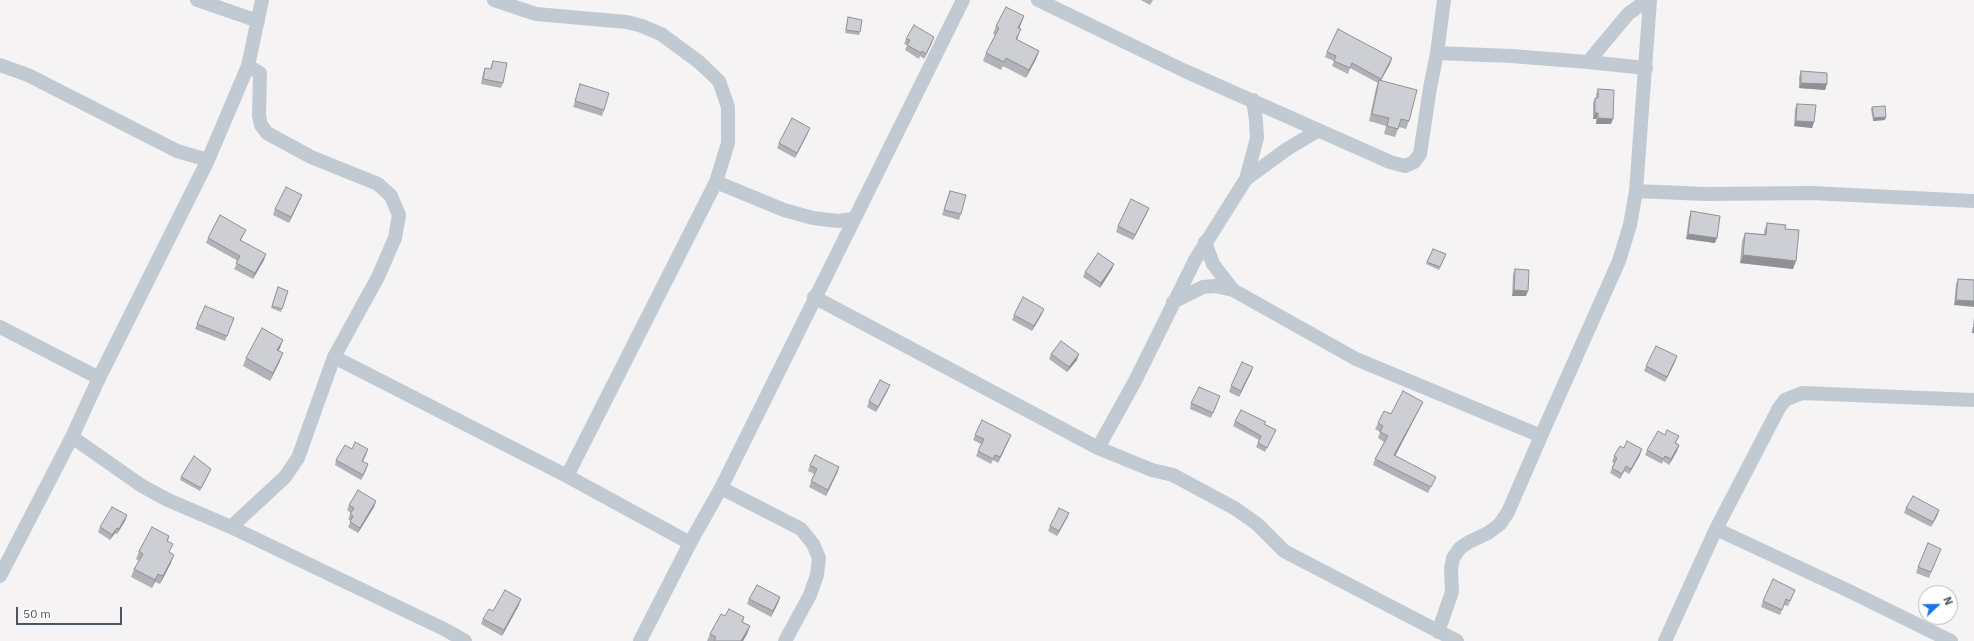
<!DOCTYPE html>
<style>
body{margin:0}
#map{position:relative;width:1974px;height:641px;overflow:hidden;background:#f5f3f3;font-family:"IBM Plex Sans",sans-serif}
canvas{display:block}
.north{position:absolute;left:1918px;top:585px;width:40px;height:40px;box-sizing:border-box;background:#fff;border:1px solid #b7bbc0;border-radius:50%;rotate:68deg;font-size:11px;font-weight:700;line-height:16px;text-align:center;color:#4a5661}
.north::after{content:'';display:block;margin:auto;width:14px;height:18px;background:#1a73e8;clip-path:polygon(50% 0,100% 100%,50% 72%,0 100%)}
.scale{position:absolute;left:16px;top:607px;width:106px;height:18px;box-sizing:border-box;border:2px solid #4a5661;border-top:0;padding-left:5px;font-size:12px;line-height:14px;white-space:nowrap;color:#4a5661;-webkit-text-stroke:3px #fff;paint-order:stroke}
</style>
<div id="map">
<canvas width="1974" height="641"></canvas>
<div class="north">N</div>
<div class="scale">50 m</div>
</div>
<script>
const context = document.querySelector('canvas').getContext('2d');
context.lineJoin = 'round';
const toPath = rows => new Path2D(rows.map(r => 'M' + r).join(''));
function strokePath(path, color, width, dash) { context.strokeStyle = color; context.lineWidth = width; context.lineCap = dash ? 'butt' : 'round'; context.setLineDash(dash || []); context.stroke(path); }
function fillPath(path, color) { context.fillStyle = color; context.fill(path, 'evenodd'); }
strokePath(toPath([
 [197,0,258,21],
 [494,0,536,14,627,22,642,26,661,34,699,62,719,81,728,107,728,143,716,182,567,476],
 [1038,0,1185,71,1390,162,1405,166,1414,162,1420,154,1430,88,1437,53,1511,56,1588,62,1628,14,1647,0],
 [1437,53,1444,0],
 [1588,62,1646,68],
 [0,65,28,75,177,151,208,160],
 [1246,179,1287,149,1319,130],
 [716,182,784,210,813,218,838,221,853,219],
 [1636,191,1705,194,1812,193,1974,201],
 [1205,242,1213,264,1233,290,1356,359,1541,436,1619,261,1630,225,1636,191,1650,0],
 [814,297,1098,448,1152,470,1173,475,1236,509,1257,524,1284,551,1457,641],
 [1173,302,1203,287,1215,286,1233,290],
 [0,327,99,378],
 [334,357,567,476,690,543],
 [72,437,142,486,168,500,231,527,446,630,465,641],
 [1098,448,1135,381,1195,260,1246,179,1257,138,1256,120,1253,100],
 [721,488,801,529,813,544,819,558,817,575,810,595,785,641],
 [231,527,285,477,298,458,334,357,378,277,395,238,399,215,391,196,378,184,311,157,267,133,261,125,259,116,260,73,248,66],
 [1716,529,1847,590,1951,641],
 [0,576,72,437,99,378,208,160,248,66,262,0],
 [1438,632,1452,592,1451,569,1453,558,1460,548,1469,542,1488,533,1500,524,1508,512,1541,436],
 [640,641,690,543,721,488,963,0],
 [1665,641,1716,529,1779,408,1785,400,1802,393,1974,400]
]), '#c1cad2', 14);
fillPath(toPath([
 [1141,0,1153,0,1150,5],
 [1024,16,1019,28,1018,37,1017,40,1039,51,1036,59,1026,78,1003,66,1001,70,983,61,986,53,995,35,993,34,996,26],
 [848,17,860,32,859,35,845,33],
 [934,37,924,59,920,56,919,59,905,50,907,45,904,44,906,39],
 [1327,52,1392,58,1390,64,1380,81,1409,121,1406,129,1399,127,1395,137,1384,134,1386,126,1369,121,1376,88,1378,83,1350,68,1348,74,1332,66,1334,61,1325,57],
 [493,61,503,83,501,88,481,84,483,73,485,68,490,69],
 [1801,71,1827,84,1825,90,1799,88,1799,77],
 [579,89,604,110,602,116,573,107],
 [1598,89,1611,124,1596,124,1596,119,1593,119,1593,103,1595,98,1596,98,1596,95],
 [1797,104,1814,122,1812,128,1794,126,1795,109],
 [1872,107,1885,120,1873,121,1871,109],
 [808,133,795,158,777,148,779,143],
 [950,191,961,214,959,220,942,215],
 [302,195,300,200,289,223,273,215,275,209],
 [1691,211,1715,243,1686,239,1689,217],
 [1147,213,1133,240,1116,232,1118,226],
 [1767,223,1785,229,1793,269,1740,263,1742,241,1745,233,1764,234,1764,231],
 [246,230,241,240,264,260,253,279,234,269,238,261,206,243,208,238],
 [1433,249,1446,254,1439,270,1426,264],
 [1114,264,1112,269,1100,288,1083,277,1085,272],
 [1515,269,1526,296,1512,296,1513,274],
 [1958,279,1974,280,1954,305,1956,284],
 [278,287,288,291,281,312,271,308],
 [1042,314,1032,331,1012,320,1014,315],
 [234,318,225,341,195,329,197,324],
 [1974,318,1974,333,1972,333],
 [280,348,278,351,280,361,270,381,243,366,246,358],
 [1051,354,1077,360,1067,372,1049,359],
 [1675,362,1665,382,1644,371,1646,366],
 [1253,367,1239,397,1229,392,1231,386],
 [888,390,876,412,867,407,869,401],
 [1220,396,1211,418,1190,409,1191,403],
 [1420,408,1395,456,1433,483,1428,493,1373,465,1375,459,1384,442,1378,438,1380,432,1375,429,1378,423,1391,414],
 [1235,421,1265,424,1276,430,1265,452,1256,447,1259,440,1233,426],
 [975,435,1009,440,998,463,993,460,991,464,976,456,981,444,973,440],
 [1665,435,1679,436,1676,443,1679,445,1677,451,1669,465,1663,461,1662,464,1645,455,1647,450],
 [1624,448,1640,455,1629,474,1624,471,1620,479,1610,473,1614,463,1612,462,1614,456],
 [352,449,366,455,363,461,366,470,361,480,335,465,336,460],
 [810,465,839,467,837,473,826,496,809,487,814,474,808,471],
 [210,472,200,491,180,480,181,477],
 [376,501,374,507,358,533,348,527,351,521,348,519,351,513,347,510,349,505],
 [1906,508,1939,510,1937,516,1931,527,1904,513],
 [1069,513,1067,518,1057,536,1048,531,1050,526],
 [127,515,125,521,117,534,115,533,110,540,98,532,100,527],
 [169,536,168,541,170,553,171,563,160,584,155,582,152,588,131,577,134,569,139,561,136,559,139,551],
 [1941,549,1929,578,1916,573,1918,567],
 [1795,590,1788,606,1784,605,1780,615,1761,607,1763,601],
 [780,597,778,603,771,617,747,604,749,599],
 [519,605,502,636,481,624,483,619,493,611],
 [725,616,744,617,743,622,750,626,747,634,743,641,707,641,710,634]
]), '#b0b2b7');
fillPath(toPath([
 [1024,16,1021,24,1016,36,1018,28],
 [1021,29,1018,37,1013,47,1016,39],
 [934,37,932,43,924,59,926,54],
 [1039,51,1036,59,1026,78,1029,70],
 [1392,58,1390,64,1379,84,1381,79],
 [1801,83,1827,84,1825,90,1799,88],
 [1595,113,1598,113,1596,119,1593,119],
 [1886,117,1885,120,1873,121,1874,118],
 [1598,118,1613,119,1611,124,1596,124],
 [1796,121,1814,122,1812,128,1794,126],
 [810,128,808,133,795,158,797,153],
 [302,195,300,200,289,223,291,217],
 [1149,208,1147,213,1133,240,1135,235],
 [1688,234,1717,238,1715,243,1686,239],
 [266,254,264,260,253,279,255,273],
 [1743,255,1796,261,1793,269,1740,263],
 [1114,264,1112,269,1100,288,1101,283],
 [1514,290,1528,291,1526,296,1512,296],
 [1956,300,1974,301,1974,307,1954,305],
 [1044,309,1042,314,1032,331,1034,326],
 [1973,327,1974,327,1974,333,1972,333],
 [283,340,280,348,274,358,277,350],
 [283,353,280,361,270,381,273,373],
 [1079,354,1077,360,1067,372,1069,367],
 [1677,356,1675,362,1665,382,1667,377],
 [1253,367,1251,373,1239,397,1241,391],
 [890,385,888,390,876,412,878,407],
 [1423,402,1420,408,1392,462,1394,455],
 [1011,435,1009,440,998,463,1000,457],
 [1679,445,1677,451,1669,465,1671,459],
 [368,449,366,455,360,466,362,461],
 [1642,449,1640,455,1629,474,1631,469],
 [368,464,366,470,361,480,363,475],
 [1626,466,1624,471,1620,479,1622,474],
 [839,467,837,473,826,496,828,490],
 [376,501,374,507,358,533,360,528],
 [1939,510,1937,516,1931,527,1933,522],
 [1069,513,1067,518,1057,536,1059,531],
 [127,515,125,521,117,534,119,529],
 [117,528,115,533,110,540,112,535],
 [174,555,171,563,160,584,163,576],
 [158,574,155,582,152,588,155,580],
 [780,597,778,603,771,617,773,611],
 [521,599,519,605,502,636,504,630],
 [750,626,747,634,743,641,741,641]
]), '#909195');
const building = toPath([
 [1006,7,1024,16,1018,28,1021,29,1016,39,1039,51,1029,70,1006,58,1004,62,986,53,999,28,996,26,1006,7],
 [848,17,862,20,860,32,846,30,848,17],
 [914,25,934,37,926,54,922,51,921,53,907,45,910,40,906,39,914,25],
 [1338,29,1392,58,1381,79,1352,63,1350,68,1334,61,1336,56,1327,52,1338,29],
 [493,61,507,63,503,83,483,79,485,68,491,69,493,61],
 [1801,71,1827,73,1827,84,1801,83,1801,71],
 [1379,80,1417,90,1409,121,1401,119,1398,129,1387,126,1389,118,1372,114,1379,80],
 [580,84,609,93,604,110,575,101,580,84],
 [1598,89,1614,90,1613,119,1598,118,1598,113,1595,113,1595,98,1598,98,1598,89],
 [1797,104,1816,105,1814,122,1796,121,1797,104],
 [1885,106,1886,117,1874,118,1872,107,1885,106],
 [792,118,810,128,797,153,779,143,792,118],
 [286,187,302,195,291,217,275,209,286,187],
 [950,191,966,195,961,214,944,210,950,191],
 [1131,199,1149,208,1135,235,1118,226,1131,199],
 [1691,211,1720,216,1717,238,1688,234,1691,211],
 [220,215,246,230,240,240,266,254,255,273,236,263,240,256,208,238,220,215],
 [1767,223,1786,225,1785,229,1799,230,1796,261,1743,255,1745,233,1766,235,1767,223],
 [1433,249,1446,254,1440,267,1427,262,1433,249],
 [1098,253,1114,264,1101,283,1085,272,1098,253],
 [1515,269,1529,270,1528,291,1514,290,1515,269],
 [1958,279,1974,280,1974,301,1956,300,1958,279],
 [278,287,288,291,282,309,272,306,278,287],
 [1023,297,1044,309,1034,326,1014,315,1023,297],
 [205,306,234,318,227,336,197,324,205,306],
 [262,328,283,340,277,350,283,353,273,373,246,358,262,328],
 [1061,341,1079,354,1069,367,1051,354,1061,341],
 [1656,346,1677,356,1667,377,1646,366,1656,346],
 [1242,362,1253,367,1241,391,1231,386,1242,362],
 [880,380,890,385,878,407,869,401,880,380],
 [1199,387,1220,396,1213,413,1191,403,1199,387],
 [1403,391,1423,402,1394,455,1436,477,1431,487,1375,459,1388,436,1380,432,1383,426,1378,423,1384,411,1391,414,1403,391],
 [1241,410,1266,422,1264,424,1276,430,1267,448,1258,443,1261,436,1235,421,1241,410],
 [982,420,1011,435,1000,457,995,455,993,459,978,451,984,439,975,435,982,420],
 [1667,430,1679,436,1675,443,1679,445,1671,459,1665,456,1663,459,1647,450,1658,431,1665,435,1667,430],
 [1627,441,1642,449,1631,469,1626,466,1622,474,1612,468,1617,458,1614,456,1620,446,1624,448,1627,441],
 [355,442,368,449,362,461,368,464,363,475,336,460,345,445,352,449,355,442],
 [815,455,839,467,828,490,811,481,817,469,810,465,815,455],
 [194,456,211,469,201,488,181,477,194,456],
 [358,490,376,501,360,528,350,522,353,516,350,514,354,508,349,505,358,490],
 [1913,496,1939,510,1933,522,1906,508,1913,496],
 [112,507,127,515,119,529,117,528,112,535,100,527,112,507],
 [1059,508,1069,513,1059,531,1050,526,1059,508],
 [152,527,169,536,167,541,173,544,169,552,174,555,163,576,158,574,155,580,134,569,143,554,139,551,152,527],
 [1928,543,1941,549,1931,572,1918,567,1928,543],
 [1773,579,1795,590,1790,601,1786,599,1782,610,1763,601,1773,579],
 [757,585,780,597,773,611,749,599,757,585],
 [505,590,521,599,504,630,483,619,489,609,493,611,505,590],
 [729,609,744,617,742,622,750,626,741,641,714,641,716,637,710,634,721,614,725,616,729,609]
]);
fillPath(building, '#cdcfd5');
strokePath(building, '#909195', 1);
</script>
